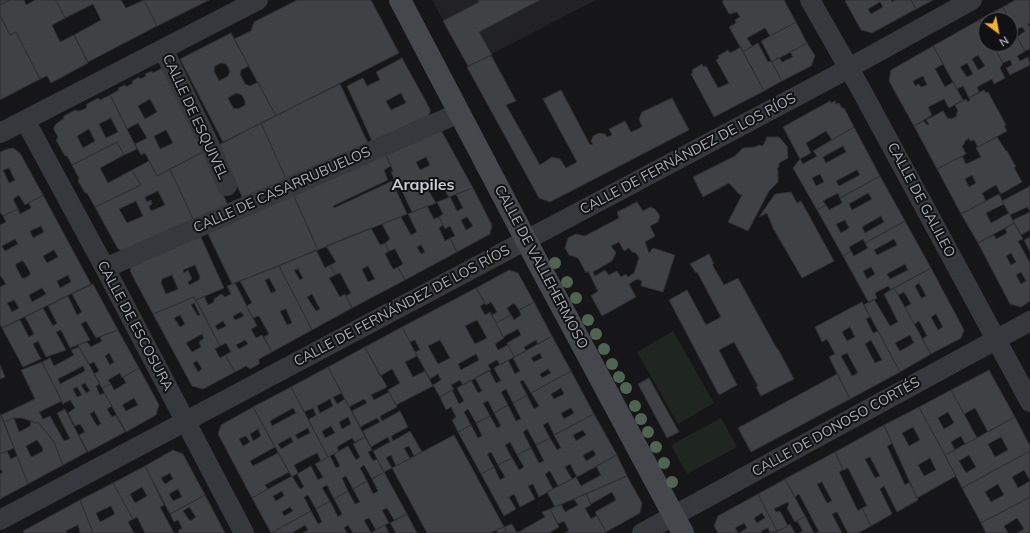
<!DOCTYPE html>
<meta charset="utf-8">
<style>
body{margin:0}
#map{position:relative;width:1030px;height:533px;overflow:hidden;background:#161618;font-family:Mulish,sans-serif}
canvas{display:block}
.north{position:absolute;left:978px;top:12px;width:40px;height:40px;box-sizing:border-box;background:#111113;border:1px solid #4d4f55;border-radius:50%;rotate:148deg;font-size:11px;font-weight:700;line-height:16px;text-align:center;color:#a8adb8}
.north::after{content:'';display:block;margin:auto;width:14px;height:18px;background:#f2b134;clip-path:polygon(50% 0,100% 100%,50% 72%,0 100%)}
</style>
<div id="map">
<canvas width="1030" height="533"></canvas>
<div class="north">N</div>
</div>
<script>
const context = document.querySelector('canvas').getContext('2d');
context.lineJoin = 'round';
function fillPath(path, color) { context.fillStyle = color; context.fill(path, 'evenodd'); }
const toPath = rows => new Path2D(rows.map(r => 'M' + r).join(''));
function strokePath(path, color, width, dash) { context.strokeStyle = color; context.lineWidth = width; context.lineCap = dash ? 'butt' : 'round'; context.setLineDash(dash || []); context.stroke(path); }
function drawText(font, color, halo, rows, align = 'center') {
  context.font = font + ' Mulish,sans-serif'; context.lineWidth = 4; context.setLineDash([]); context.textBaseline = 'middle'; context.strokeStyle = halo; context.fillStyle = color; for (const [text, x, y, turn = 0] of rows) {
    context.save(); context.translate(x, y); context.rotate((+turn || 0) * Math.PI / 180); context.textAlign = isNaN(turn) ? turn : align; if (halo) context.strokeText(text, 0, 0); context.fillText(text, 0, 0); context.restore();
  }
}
fillPath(toPath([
 [432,0,596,0,468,66]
]), '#222225');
fillPath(toPath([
 [673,331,714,403,678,424,637,352],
 [721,418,737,447,687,474,671,445]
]), '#1e261f');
const building = toPath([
 [0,0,10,0,0,5,0,0],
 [10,0,24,0,26,5,35,0,56,0,65,18,52,25,58,38,60,42,74,35,88,63,51,83,47,76,40,79,16,32,10,35,0,15,0,5,10,0],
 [56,0,121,0,126,8,144,0,157,26,88,62,74,35,101,20,93,4,65,18,56,0],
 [144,0,209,0,157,26,144,0],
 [297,0,371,0,399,53,276,116,234,39,251,31,254,22,297,0],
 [478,0,540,0,479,32,492,55,468,66,443,21,479,2,478,0],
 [724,0,784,0,796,22,770,36,765,28,747,38,752,46,743,52,729,27,736,23,735,20,740,17,737,12,729,14,722,1,724,0],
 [847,0,891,0,892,2,895,0,911,0,916,9,872,33,861,30,845,1,847,0],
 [880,2,883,7,871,14,868,9,880,2],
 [911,0,933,0,916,9,911,0],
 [1015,0,1030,0,1030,23,1028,24,1030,27,1030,49,1025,51,1017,37,1025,31,1022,27,1014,31,1003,7,1015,0],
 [1003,7,1009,20,986,20,986,33,979,20,1003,7],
 [0,15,10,35,16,32,40,79,0,100,0,15],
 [979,20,986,33,986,44,992,44,1003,63,1000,68,1005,78,994,84,992,79,977,87,979,92,969,98,963,86,957,89,933,46,979,20],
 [978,55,985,66,978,70,972,59,978,55],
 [967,63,973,74,967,77,960,67,967,63],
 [796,22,807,43,772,62,761,41,796,22],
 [1010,22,1014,31,1010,33,1010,22],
 [231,33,249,66,241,70,240,74,245,84,250,86,258,82,276,116,223,142,180,59,231,33],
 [221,63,226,64,230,71,228,76,219,81,214,71,215,66,221,63],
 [236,93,242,95,245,101,245,105,238,109,233,108,228,98,236,93],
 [1017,37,1025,51,1017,56,1020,61,1028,57,1030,65,1010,75,1006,68,1012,65,1010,60,1003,63,995,49,1003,44,1010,44,1010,41,1017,37],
 [758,43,768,62,771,61,782,81,764,91,743,52,758,43],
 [807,43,815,56,811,66,782,81,772,62,779,57,782,62,793,57,790,52,807,43],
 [933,46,943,64,935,69,945,87,953,82,963,100,949,108,944,99,928,107,932,115,914,126,889,81,891,70,933,46],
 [923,76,927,85,921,87,919,84,915,86,913,81,923,76],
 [741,47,764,91,714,117,691,74,693,73,692,70,702,64,703,67,706,66,718,88,729,83,716,60,719,58,718,56,728,50,730,53,741,47],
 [491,55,516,101,506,105,540,165,552,157,560,159,566,168,577,162,543,99,561,90,590,145,593,144,591,141,593,136,599,133,605,134,607,137,612,135,609,129,625,121,631,132,642,127,639,119,642,112,672,98,689,130,550,202,539,198,467,67,491,55],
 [402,58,430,109,430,113,428,116,372,141,347,86,363,78,367,86,380,80,376,72,402,58],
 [401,93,406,103,391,110,386,101,401,93],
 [162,68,205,151,157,176,145,153,141,155,135,144,147,138,138,123,127,129,110,95,119,90,118,88,125,85,126,87,133,83,132,81,139,77,140,79,146,76,145,74,152,71,153,73,162,68],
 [150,99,157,112,145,119,138,106,150,99],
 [166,130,173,143,160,149,154,136,166,130],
 [340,84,368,143,286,179,261,123,340,84],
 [984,90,986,93,988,92,1006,125,1004,126,1007,131,978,147,974,140,970,141,969,138,964,142,965,143,962,146,966,154,937,169,914,126,924,121,927,125,929,124,926,120,943,111,948,119,950,118,951,119,957,116,956,115,958,111,955,105,966,99,968,102,970,100,969,98,984,90],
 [110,95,137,149,124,155,117,142,72,165,67,156,65,156,56,140,58,137,54,130,54,127,56,124,63,119,64,116,75,110,78,111,82,110,86,108,87,104,98,98,100,100,110,95],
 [111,118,118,132,106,138,99,124,111,118],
 [89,129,95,141,83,148,77,136,89,129],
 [830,101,831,103,835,101,836,104,839,103,842,108,844,108,854,127,832,140,826,131,806,143,811,153,800,159,783,127,830,101],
 [261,123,286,179,243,199,219,145,261,123],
 [854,127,880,176,840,198,838,193,823,201,826,205,817,210,793,168,800,159,803,164,817,156,813,151,854,127],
 [843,146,846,152,826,163,823,157,843,146],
 [857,170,860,175,839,186,836,181,857,170],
 [820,174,824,182,816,186,812,178,820,174],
 [439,130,442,132,473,188,449,197,445,191,447,190,441,180,427,188,436,203,412,212,401,189,399,190,391,172,393,171,385,153,439,130],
 [426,157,430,165,420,170,416,162,426,157],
 [767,137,779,137,787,146,788,158,779,163,779,166,777,169,778,171,778,182,769,191,748,231,728,222,742,195,739,194,729,183,703,197,693,177,735,156,743,148,755,147,759,145,763,146,767,137],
 [997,137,1006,151,1007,151,1016,167,1014,167,1022,182,1001,194,996,185,982,193,986,201,961,214,937,169,962,156,966,164,981,157,976,148,997,137],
 [972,175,976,183,969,187,965,179,972,175],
 [117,142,124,155,100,168,108,183,132,170,141,185,95,207,87,193,85,193,78,181,79,178,72,165,117,142],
 [13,148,20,153,43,195,25,205,19,195,13,199,18,209,3,216,0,212,0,152,7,149,13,148],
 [9,168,15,180,9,183,3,170,9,168],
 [203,152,228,205,194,221,170,169,203,152],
 [385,153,391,166,384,170,388,180,333,206,334,208,392,181,407,214,318,250,293,194,385,153],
 [149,161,157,176,170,169,194,221,122,251,118,249,95,207,141,185,132,170,149,161],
 [158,191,165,205,151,211,149,206,152,204,151,200,147,202,145,197,158,191],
 [136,201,143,216,127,223,119,209,136,201],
 [880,176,905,221,865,243,863,239,849,247,851,251,843,256,817,210,826,205,829,210,842,203,840,198,880,176],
 [868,193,872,199,852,210,849,204,868,193],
 [881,216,884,222,865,233,862,227,881,216],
 [845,220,849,228,841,233,836,224,845,220],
 [1030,186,1030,211,1027,207,1010,215,1002,201,1030,186],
 [473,188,492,225,490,234,457,252,450,238,455,236,450,226,445,229,439,217,443,214,437,202,450,197,457,211,463,208,456,194,473,188],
 [467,217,473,226,466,230,461,220,467,217],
 [791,192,797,203,801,201,834,261,802,278,773,228,767,213,759,217,775,194,791,192],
 [293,194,318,250,232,284,207,232,293,194],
 [999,194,1004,204,986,213,991,223,1009,213,1014,223,978,243,961,214,999,194],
 [43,195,91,284,2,328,0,324,0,287,6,284,0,275,0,225,6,222,3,216,18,209,20,214,31,208,29,203,43,195],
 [41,226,44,232,33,238,30,231,41,226],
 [15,239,18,244,5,251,2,246,15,239],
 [54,250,58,257,47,263,43,256,54,250],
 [22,261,24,262,30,272,30,275,25,278,22,278,16,267,16,264,22,261],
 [68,275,71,282,60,288,57,281,68,275],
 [42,288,46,294,32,302,29,295,42,288],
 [14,300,19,308,12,312,7,303,14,300],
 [637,202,643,211,650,207,655,209,660,216,658,222,650,226,655,236,645,242,649,253,653,248,675,255,663,292,641,286,642,281,637,279,629,284,636,297,602,316,591,296,598,291,588,271,586,273,578,258,569,255,565,248,568,238,576,234,585,236,619,218,617,212,637,202],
 [619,242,624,251,629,248,632,252,636,253,639,258,634,273,628,277,626,274,621,277,617,271,609,275,605,270,595,276,593,272,612,261,616,253,611,246,619,242],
 [427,206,434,219,439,217,443,225,439,228,445,241,450,238,457,252,405,280,398,267,403,264,395,249,389,251,385,243,390,239,382,224,401,217,411,235,417,232,408,214,427,206],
 [421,245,425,252,421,254,417,247,421,245],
 [1030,212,1030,230,1021,235,1013,220,1030,212],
 [905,221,931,268,891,290,888,286,875,293,877,298,869,303,843,256,851,251,854,256,868,248,865,243,905,221],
 [894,239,897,245,877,255,874,250,894,239],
 [905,264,908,270,890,279,887,274,905,264],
 [871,267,875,274,867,279,863,271,871,267],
 [1014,223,1023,239,1018,241,1030,263,1030,301,1021,307,1010,304,978,243,994,235,996,239,1007,233,1005,229,1014,223],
 [1011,253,1016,262,1011,265,1006,256,1011,253],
 [1021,272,1026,281,1021,284,1016,275,1021,272],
 [371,228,380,245,385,243,389,251,385,254,393,269,398,267,405,280,352,308,346,296,351,293,340,273,335,275,330,265,336,262,326,246,371,228],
 [368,266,375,279,368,282,362,269,368,266],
 [200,235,224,288,196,300,194,297,153,314,132,275,130,270,131,267,200,235],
 [195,265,200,277,199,280,189,285,188,282,192,279,188,270,184,273,183,270,195,265],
 [172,275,178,289,166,294,161,283,162,279,172,275],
 [1030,237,1030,252,1024,240,1030,237],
 [316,250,325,268,330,265,335,275,329,278,340,297,345,294,352,308,312,330,279,266,316,250],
 [298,269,303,278,300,280,294,270,298,269],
 [312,294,320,309,316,311,307,297,312,294],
 [709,254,714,264,712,264,724,285,738,278,777,349,778,349,794,379,761,396,756,387,758,386,734,342,719,350,737,385,719,395,669,300,687,290,706,325,721,317,697,272,696,273,690,264,709,254],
 [279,266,312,330,272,352,264,337,269,334,259,316,253,318,246,306,252,303,240,281,279,266],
 [269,278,276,291,271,293,265,280,269,278],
 [286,309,292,323,287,325,280,311,286,309],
 [931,268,964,330,961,338,931,354,922,339,927,336,919,321,914,324,905,307,911,304,904,292,898,295,894,288,931,268],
 [919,283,926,296,921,298,915,286,919,283],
 [936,314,943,327,938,330,931,317,936,314],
 [509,270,518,273,534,302,519,310,514,303,507,308,511,315,496,323,492,315,497,312,491,302,486,305,476,288,509,270],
 [235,283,257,326,251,329,256,338,262,335,272,352,259,359,259,364,250,369,246,366,235,372,225,355,231,352,226,343,220,346,196,300,204,296,208,305,214,302,214,299,221,294,225,297,231,294,227,286,235,283],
 [241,312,244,316,235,320,233,316,241,312],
 [223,321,226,326,218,330,215,326,223,321],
 [245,340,248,344,239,349,236,345,245,340],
 [93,284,118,330,96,338,86,321,81,324,90,340,70,348,61,330,56,332,66,350,46,357,38,341,33,344,41,359,23,367,2,328,20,320,29,337,34,334,25,317,43,308,53,326,57,323,48,306,68,296,77,315,82,312,72,294,93,284],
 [476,288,485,303,480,306,485,315,490,312,504,338,495,344,498,350,508,345,514,357,500,365,497,360,488,365,491,370,463,385,460,380,451,385,454,389,440,397,433,385,441,380,438,374,430,379,415,352,420,350,415,340,410,342,402,327,476,288],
 [477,320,487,338,475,344,465,326,477,320],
 [440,340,450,358,438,364,428,346,440,340],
 [476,354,479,360,461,370,458,364,476,354],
 [894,288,931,354,900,372,864,305,874,299,890,326,898,322,884,294,894,288],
 [910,335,914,343,900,351,895,343,910,335],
 [194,297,220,346,215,349,220,358,225,355,235,372,203,389,192,386,153,314,194,297],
 [194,303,200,315,198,316,191,305,194,303],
 [180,315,185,324,180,327,174,318,180,315],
 [202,334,204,338,199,342,201,347,192,352,186,343,202,334],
 [197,361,202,369,198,372,193,363,197,361],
 [534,302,552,336,538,344,536,340,524,347,526,351,514,357,507,343,521,335,518,329,503,337,496,323,511,315,514,320,521,315,519,310,534,302],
 [862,302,870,317,866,319,873,333,878,331,900,372,850,399,829,357,835,354,827,339,822,342,815,327,862,302],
 [850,327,855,337,847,341,842,332,850,327],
 [871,340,882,360,875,363,865,344,871,340],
 [847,353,858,373,852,376,841,356,847,353],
 [402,327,417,356,405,362,413,377,425,371,433,386,396,405,388,390,400,383,392,369,380,376,365,347,402,327],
 [118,330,139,368,122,378,120,373,108,380,111,384,102,388,94,374,99,371,94,362,89,364,78,345,87,342,91,347,102,341,100,337,118,330],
 [109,353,114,362,110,365,105,356,109,353],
 [552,336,571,371,531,393,523,380,520,382,527,395,513,403,506,389,501,392,508,405,494,413,488,401,483,403,490,416,476,423,468,409,464,412,471,425,458,432,452,420,456,417,451,407,446,410,440,397,452,390,459,404,464,401,457,388,471,380,478,393,482,391,475,378,489,370,496,383,501,381,494,368,508,360,515,374,520,371,513,358,552,336],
 [540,353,542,358,534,362,531,358,540,353],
 [548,369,551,373,542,378,540,374,548,369],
 [79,347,100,384,96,386,100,395,104,393,112,406,107,409,112,417,116,415,125,432,88,452,79,435,85,432,80,424,75,426,68,413,75,408,70,400,63,404,42,362,50,358,54,366,74,355,71,350,79,347],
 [83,366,85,371,60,384,58,379,83,366],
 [85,383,90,391,86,393,81,385,85,383],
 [77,387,82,395,77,397,73,389,77,387],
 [94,411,101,424,97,426,90,414,94,411],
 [365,347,387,387,371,395,374,400,389,392,397,407,380,416,382,421,400,411,408,427,391,436,393,441,410,431,422,452,414,456,409,446,404,448,410,458,396,466,391,455,386,458,392,468,384,472,373,451,390,442,388,437,371,447,363,431,380,422,377,418,360,427,352,411,367,403,364,399,349,407,328,367,365,347],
 [42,362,62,401,39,412,43,419,50,416,64,441,70,439,57,413,65,409,87,452,63,465,54,442,38,422,36,423,22,418,14,418,4,422,1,415,35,399,21,370,42,362],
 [0,365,5,377,0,379,0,365],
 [328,367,342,393,333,397,337,404,345,399,365,437,355,442,352,438,337,447,339,451,328,457,308,420,316,415,313,408,304,412,291,387,328,367],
 [330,399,333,406,320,413,317,406,330,399],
 [348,417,351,424,342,429,339,422,348,417],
 [331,426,335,433,325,438,322,431,331,426],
 [139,368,159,405,156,415,126,432,102,388,111,384,114,390,126,383,123,377,139,368],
 [134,398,138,405,126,411,122,405,134,398],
 [989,370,1015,417,988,432,975,408,964,414,951,390,989,370],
 [571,371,594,414,554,435,548,422,543,425,550,438,536,445,527,429,523,432,531,448,517,455,510,442,505,445,512,458,498,465,491,452,487,454,494,467,481,474,458,432,471,425,478,438,482,436,476,423,490,416,497,428,501,426,494,413,508,405,516,421,521,419,513,403,527,395,534,409,539,406,531,393,571,371],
 [561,388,564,394,554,399,551,394,561,388],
 [571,408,574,413,564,419,561,413,571,408],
 [837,374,850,399,751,452,738,428,837,374],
 [649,378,679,432,667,438,638,384,649,378],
 [291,387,328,457,321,461,317,453,294,465,298,473,292,477,253,407,291,387],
 [293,408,296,413,272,426,270,421,293,408],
 [308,428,310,433,298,439,295,435,308,428],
 [291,437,293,442,281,449,278,444,291,437],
 [951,390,977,438,965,444,961,436,951,442,955,450,945,455,919,407,951,390],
 [948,412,954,423,944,429,938,418,948,412],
 [253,407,275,447,250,461,253,466,278,453,289,472,265,485,268,489,252,498,218,434,221,425,253,407],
 [258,429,261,436,253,441,250,434,258,429],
 [246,436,250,442,243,446,239,439,246,436],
 [919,407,956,476,917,498,884,425,919,407],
 [913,427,920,440,909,446,902,433,913,427],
 [930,458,936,470,924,476,918,465,930,458],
 [0,414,14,448,0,454,0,414],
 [594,414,617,455,577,477,570,464,565,467,572,479,558,486,550,471,545,474,553,489,539,497,533,484,528,486,535,499,520,507,514,494,509,497,516,509,504,516,481,474,494,467,500,480,505,477,498,465,512,458,519,470,524,467,517,455,531,448,539,463,544,461,536,445,550,438,557,450,561,448,554,435,594,414],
 [583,430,586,435,576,441,573,435,583,430],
 [593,450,596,455,586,461,583,455,593,450],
 [1015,417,1030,446,1030,451,962,488,945,455,1015,417],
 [1001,437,1008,450,995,457,988,444,1001,437],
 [969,455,976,467,966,473,959,461,969,455],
 [14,418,19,432,30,426,31,421,36,423,38,422,54,442,63,465,28,484,4,422,14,418],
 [37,440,42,447,43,451,32,457,30,455,26,446,37,440],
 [884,425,892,444,887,446,905,485,909,482,918,500,897,512,884,486,880,489,892,514,871,526,862,508,867,506,848,468,843,470,835,452,884,425],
 [870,457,880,476,875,478,865,459,870,457],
 [454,435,504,527,490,533,427,533,392,468,454,435],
 [365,437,372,450,368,452,373,461,377,459,384,472,372,479,364,465,360,468,367,481,353,489,346,476,342,478,348,491,334,499,327,485,322,488,330,501,316,509,308,495,304,497,311,511,271,533,252,498,292,476,300,489,304,487,297,474,311,466,318,480,323,477,315,464,330,456,336,468,340,466,334,454,348,446,356,460,360,457,353,444,365,437],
 [282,491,284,496,276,501,273,496,282,491],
 [290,507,293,511,284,516,282,512,290,507],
 [173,450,183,454,205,495,170,514,145,466,173,450],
 [170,473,173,479,165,484,161,478,170,473],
 [178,489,182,497,173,501,169,494,178,489],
 [7,451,11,459,17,456,28,484,0,499,0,474,3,472,0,469,0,454,7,451],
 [1030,451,1030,480,1024,470,1012,477,1018,488,1030,481,1030,497,981,523,962,488,1030,451],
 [998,484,1004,495,991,502,985,492,998,484],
 [835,452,843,470,839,472,858,511,862,508,871,526,858,533,848,533,837,512,832,514,842,533,816,533,819,532,799,494,795,497,785,479,835,452],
 [822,482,832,501,827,503,817,484,822,482],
 [617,455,627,476,555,507,547,492,576,477,581,486,601,475,596,466,617,455],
 [145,466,164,505,160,507,174,533,145,533,137,517,133,519,113,483,145,466],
 [142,487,147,496,135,503,130,494,142,487],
 [384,472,407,514,394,520,387,508,382,510,389,523,385,525,376,530,369,518,364,520,371,533,353,533,348,525,344,528,347,533,303,533,308,530,305,525,292,533,271,533,311,511,318,524,322,522,316,509,330,501,338,517,342,514,334,499,348,491,355,504,360,502,353,489,367,481,373,494,378,491,372,479,384,472],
 [627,476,642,503,640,513,606,532,595,512,616,500,612,492,591,504,586,494,627,476],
 [785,479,805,516,795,522,787,508,789,504,788,502,774,509,776,512,780,511,788,526,777,531,758,494,785,479],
 [113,483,133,519,128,522,134,533,93,533,80,500,113,483],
 [111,506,115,514,100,522,96,513,111,506],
 [586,494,591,505,585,508,591,519,597,515,606,532,604,533,565,533,569,531,564,521,558,524,550,509,561,504,565,512,578,505,574,499,586,494],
 [758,494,777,531,770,533,768,528,761,531,762,533,739,533,747,528,744,523,735,528,738,533,718,533,714,526,718,516,758,494],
 [762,513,765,518,757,523,754,518,762,513],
 [205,495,225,533,179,533,178,531,182,528,178,520,174,522,170,514,205,495],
 [189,507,196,517,190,521,183,511,189,507],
 [1030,497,1030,533,1017,533,1024,529,1017,518,1004,526,1008,533,986,533,981,523,1030,497],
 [80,500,93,533,80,533,78,525,66,531,67,533,24,533,23,531,80,500],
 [550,509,559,527,549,533,507,533,504,527,512,524,517,533,545,517,542,512,550,509],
 [407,514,417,533,396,533,390,523,407,514],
 [805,516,814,533,799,533,803,531,797,521,805,516],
 [790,524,795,533,774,533,788,526,790,524],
 [385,525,389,533,371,533,376,530,385,525],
 [504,527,507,533,498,533,496,530,504,527]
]);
fillPath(building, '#404145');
strokePath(building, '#303034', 1);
strokePath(toPath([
 [810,0,859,86,1030,402],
 [163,49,212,150,227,186],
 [25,120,105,268,244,533],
 [0,133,258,0],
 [105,268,459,113],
 [0,520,829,79,972,0],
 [642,533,1030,321]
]), '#37383d', 20);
strokePath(toPath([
 [400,0,537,261,683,533]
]), '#45474d', 22);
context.fillStyle = '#506452';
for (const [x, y] of [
 [555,263],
 [567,282],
 [576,298],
 [588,320],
 [596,334],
 [604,349],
 [612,364],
 [619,377],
 [626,388],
 [635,406],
 [641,419],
 [648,432],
 [656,447],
 [664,463],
 [672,482]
]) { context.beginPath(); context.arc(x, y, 6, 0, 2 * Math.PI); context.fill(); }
drawText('14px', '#a8adb8', '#111113', [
 ["CALLE DE ESQUIVEL",195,117,65],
 ["CALLE DE FERNÁNDEZ DE LOS RÍOS",688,154,-28],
 ["CALLE DE CASARRUBUELOS",282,190,-24],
 ["CALLE DE GALILEO",921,200,62],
 ["CALLE DE VALLEHERMOSO",541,267,62],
 ["CALLE DE FERNÁNDEZ DE LOS RÍOS",402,306,-28],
 ["CALLE DE ESCOSURA",135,326,62],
 ["CALLE DE DONOSO CORTÉS",836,427,-29]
]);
drawText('bold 16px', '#c9ccd4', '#111113', [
 ["Arapiles",423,185]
]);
</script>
